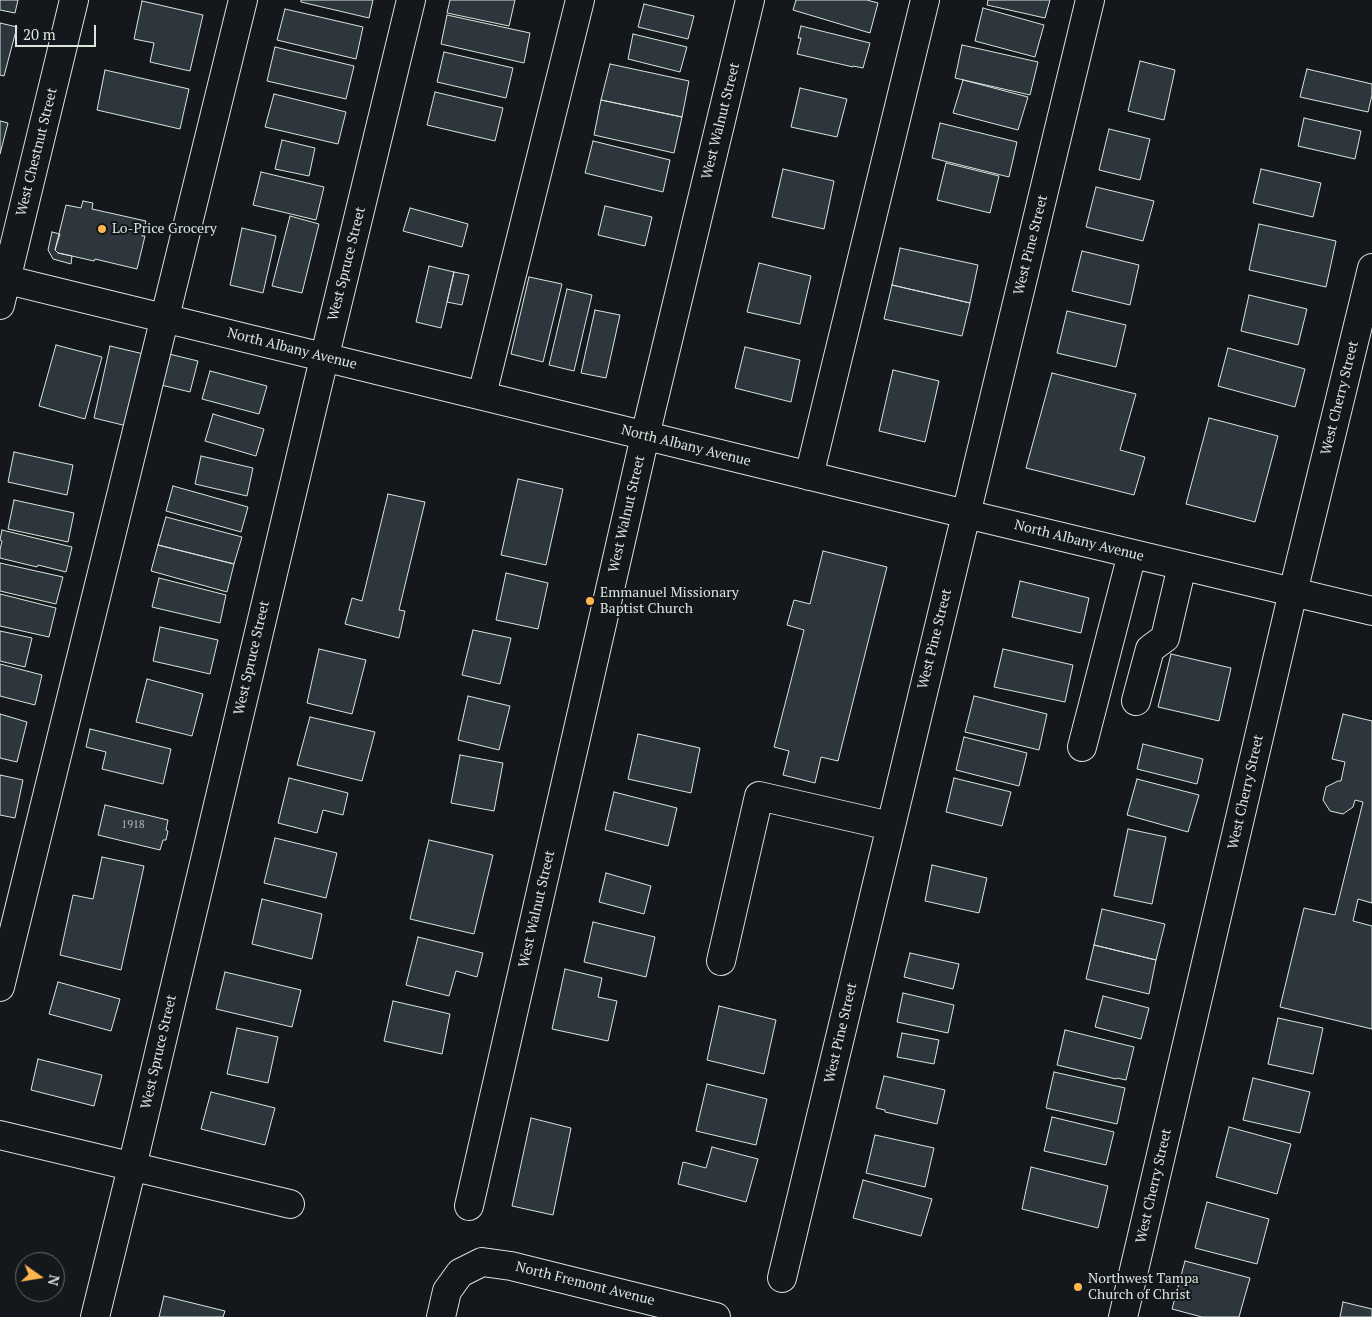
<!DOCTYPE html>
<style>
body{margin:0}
#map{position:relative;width:1372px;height:1317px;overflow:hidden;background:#14181c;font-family:"PT Serif",serif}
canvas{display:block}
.north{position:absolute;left:15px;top:1252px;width:50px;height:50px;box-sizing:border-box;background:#14181c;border:1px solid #626a69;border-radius:50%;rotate:103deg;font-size:14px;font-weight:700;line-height:20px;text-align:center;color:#d8e6dc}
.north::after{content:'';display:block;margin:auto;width:18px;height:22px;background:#ffb74d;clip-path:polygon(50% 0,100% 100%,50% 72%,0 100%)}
.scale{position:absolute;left:15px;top:25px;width:81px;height:22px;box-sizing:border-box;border:2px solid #d8e6dc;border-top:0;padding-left:6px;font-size:15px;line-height:18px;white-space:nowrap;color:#d8e6dc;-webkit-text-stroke:4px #14181c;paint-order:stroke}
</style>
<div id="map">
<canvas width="1372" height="1317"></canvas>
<div class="north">N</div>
<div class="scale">20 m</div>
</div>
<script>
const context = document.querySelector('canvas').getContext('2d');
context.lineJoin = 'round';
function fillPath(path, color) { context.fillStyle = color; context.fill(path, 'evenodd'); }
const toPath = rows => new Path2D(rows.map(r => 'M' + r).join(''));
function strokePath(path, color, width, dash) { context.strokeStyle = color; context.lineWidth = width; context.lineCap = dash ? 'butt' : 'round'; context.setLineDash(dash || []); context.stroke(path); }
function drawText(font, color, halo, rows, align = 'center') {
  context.font = font + ' "PT Serif",serif'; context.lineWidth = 4; context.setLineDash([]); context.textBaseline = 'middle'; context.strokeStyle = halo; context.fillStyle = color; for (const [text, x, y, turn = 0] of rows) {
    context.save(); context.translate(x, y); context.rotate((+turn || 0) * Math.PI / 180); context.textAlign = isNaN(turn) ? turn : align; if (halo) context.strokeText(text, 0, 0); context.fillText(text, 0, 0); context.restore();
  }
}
const building = toPath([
 [0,0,18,0,15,13,0,10,0,0],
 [301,0,373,0,369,18,301,2,301,0],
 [450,0,515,0,509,26,447,13,450,0],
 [796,0,867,0,878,3,870,33,793,10,796,0],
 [988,0,1050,0,1045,18,987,5,988,0],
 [142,1,203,15,190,71,150,62,154,43,134,39,142,1],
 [644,4,694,16,688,39,638,27,644,4],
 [983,8,1044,25,1035,57,975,41,983,8],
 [285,9,363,27,356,59,277,40,285,9],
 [447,15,530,33,524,63,441,44,447,15],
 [0,23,17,27,4,76,0,75,0,23],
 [801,26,870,43,863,68,853,66,853,67,797,54,801,38,798,38,801,26],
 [633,34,687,47,680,72,628,59,633,34],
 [962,45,1038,62,1030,95,955,78,962,45],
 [275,47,354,66,346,99,267,81,275,47],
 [444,52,513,68,506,98,437,82,444,52],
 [1140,61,1175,70,1164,120,1128,111,1140,61],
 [610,64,689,81,682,117,601,100,610,64],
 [1307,69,1372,84,1372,95,1368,112,1300,97,1307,69],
 [105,70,189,89,180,129,97,110,105,70],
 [963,80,1028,97,1018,130,953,113,963,80],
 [800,88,847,99,837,137,791,127,800,88],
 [435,92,503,108,495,141,427,125,435,92],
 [274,94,346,112,338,144,265,127,274,94],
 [601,100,682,117,674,153,594,135,601,100],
 [1304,118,1361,131,1355,159,1298,146,1304,118],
 [0,121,8,123,0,154,0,121],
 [940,123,1017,142,1009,177,932,158,940,123],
 [1109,129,1150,139,1140,180,1099,170,1109,129],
 [282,140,315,148,309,176,275,169,282,140],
 [593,141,670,160,663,192,585,173,593,141],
 [946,163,999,176,990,213,937,200,946,163],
 [783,169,834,181,824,229,772,217,783,169],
 [1261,169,1321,183,1313,217,1253,203,1261,169],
 [261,172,324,187,316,220,253,205,261,172],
 [1096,187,1154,201,1143,241,1086,227,1096,187],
 [83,201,93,203,92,209,146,221,142,236,145,236,137,269,95,259,94,261,72,256,58,253,55,250,66,205,81,208,83,201],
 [605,206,652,217,645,246,598,235,605,206],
 [410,208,468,224,462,247,403,231,410,208],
 [290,216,319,224,302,293,272,286,290,216],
 [1259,224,1336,241,1326,287,1249,270,1259,224],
 [242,228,276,236,263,293,230,285,242,228],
 [52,232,60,234,55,250,58,253,72,256,71,264,53,259,48,250,52,232],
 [900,248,978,265,970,303,892,285,900,248],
 [1082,251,1139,265,1130,305,1072,291,1082,251],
 [759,263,811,276,800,324,747,312,759,263],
 [429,266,454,272,441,328,416,322,429,266],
 [454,272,469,275,462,305,447,302,454,272],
 [529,277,562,284,543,362,511,354,529,277],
 [892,285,970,303,962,336,884,319,892,285],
 [567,289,592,295,574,371,549,365,567,289],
 [1249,295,1307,309,1298,345,1241,331,1249,295],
 [595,310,620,315,606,378,581,373,595,310],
 [1067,311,1126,325,1116,367,1057,353,1067,311],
 [56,345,102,357,85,419,39,406,56,345],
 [110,346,152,356,135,428,94,418,110,346],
 [745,347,800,360,791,402,735,388,745,347],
 [1228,348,1305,369,1295,407,1218,386,1228,348],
 [165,353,198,361,190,392,157,384,165,353],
 [893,370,939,381,925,442,879,431,893,370],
 [210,371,267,386,259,414,202,399,210,371],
 [1052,373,1136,394,1120,450,1145,457,1134,495,1026,468,1052,373],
 [213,414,264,429,256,456,205,441,213,414],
 [1209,418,1278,436,1255,522,1186,504,1209,418],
 [14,452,73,465,67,495,8,482,14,452],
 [201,456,253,468,247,496,195,484,201,456],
 [518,479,563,489,546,565,501,555,518,479],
 [173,486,248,507,241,532,166,511,173,486],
 [388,494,425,502,399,610,405,611,399,638,345,624,352,598,362,601,388,494],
 [14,500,74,513,68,542,8,529,14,500],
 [166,517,242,537,234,564,158,545,166,517],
 [2,530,72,547,66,572,38,565,37,567,0,558,0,550,2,541,0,540,2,530],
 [158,545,234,564,227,592,151,571,158,545],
 [823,551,887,567,838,761,821,757,815,783,783,775,789,751,774,747,804,630,787,625,794,600,810,604,823,551],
 [0,563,63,577,56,604,0,591,0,563],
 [506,573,548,583,538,629,496,620,506,573],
 [159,578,226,595,220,623,152,607,159,578],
 [1020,581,1089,598,1081,633,1012,617,1020,581],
 [0,594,56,608,49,637,0,626,0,594],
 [160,627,218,640,210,674,153,661,160,627],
 [473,630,511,638,500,684,462,675,473,630],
 [0,631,32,638,25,667,0,661,0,631],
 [319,649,366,660,352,714,307,703,319,649],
 [1003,649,1073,665,1065,702,994,687,1003,649],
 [1171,654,1231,668,1219,721,1158,707,1171,654],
 [0,664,42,675,35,705,0,696,0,664],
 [147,679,203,694,192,736,136,722,147,679],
 [468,696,510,706,499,750,458,740,468,696],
 [974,696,1047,714,1039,750,965,732,974,696],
 [0,714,27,722,17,762,0,758,0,714],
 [1343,714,1372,721,1372,903,1358,899,1353,921,1372,926,1372,1029,1280,1007,1304,908,1335,915,1363,802,1355,800,1353,807,1343,814,1330,811,1323,800,1326,787,1338,781,1341,781,1345,762,1332,759,1343,714],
 [310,717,375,732,362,781,297,765,310,717],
 [90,729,171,749,163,784,102,769,106,752,86,747,90,729],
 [638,734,700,748,691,793,628,779,638,734],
 [964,737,1027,753,1019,786,956,770,964,737],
 [1143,744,1203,759,1197,784,1137,769,1143,744],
 [460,755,503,763,494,811,451,803,460,755],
 [0,775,23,780,15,818,0,815,0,775],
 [289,778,348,793,343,815,323,810,317,833,278,823,289,778],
 [954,778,1011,792,1002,826,946,812,954,778],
 [1137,779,1199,795,1188,832,1127,815,1137,779],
 [614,792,677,808,668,846,605,830,614,792],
 [105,805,168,820,166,830,168,831,166,840,163,840,160,850,98,835,105,805],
 [1128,829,1166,837,1152,904,1114,896,1128,829],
 [275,838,337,853,326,898,264,883,275,838],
 [429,840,493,855,474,934,410,919,429,840],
 [102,857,144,866,121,970,60,955,73,895,93,899,102,857],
 [932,865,987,878,979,913,925,901,932,865],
 [606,873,651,886,644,914,599,902,606,873],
 [262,899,322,914,312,959,252,944,262,899],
 [1102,909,1165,924,1156,960,1094,945,1102,909],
 [593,922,655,937,646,977,584,962,593,922],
 [418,937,483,953,477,977,456,971,449,996,406,985,418,937],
 [1094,945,1156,960,1149,994,1086,979,1094,945],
 [910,953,959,964,953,989,904,977,910,953],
 [565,969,602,978,598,997,617,1001,608,1041,552,1029,565,969],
 [225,972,301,990,292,1027,216,1009,225,972],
 [58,982,120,999,111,1031,49,1014,58,982],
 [903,993,954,1005,948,1033,897,1022,903,993],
 [1103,996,1149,1008,1141,1039,1095,1027,1103,996],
 [393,1001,450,1014,442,1054,384,1041,393,1001],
 [719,1006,776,1020,764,1074,707,1060,719,1006],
 [1278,1018,1323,1028,1313,1074,1268,1064,1278,1018],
 [237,1028,278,1037,268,1083,227,1074,237,1028],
 [1065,1030,1134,1047,1126,1080,1117,1078,1116,1079,1057,1065,1065,1030],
 [902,1033,939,1040,934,1064,897,1057,902,1033],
 [38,1059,102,1075,94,1106,31,1090,38,1059],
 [1054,1072,1125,1088,1117,1124,1046,1108,1054,1072],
 [884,1076,945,1090,937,1124,885,1112,885,1110,876,1108,884,1076],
 [1253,1078,1310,1092,1300,1133,1243,1120,1253,1078],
 [707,1084,767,1099,756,1145,696,1131,707,1084],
 [211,1092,275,1108,265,1145,201,1129,211,1092],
 [1052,1117,1114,1132,1106,1165,1044,1151,1052,1117],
 [531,1118,571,1128,553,1215,512,1206,531,1118],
 [1229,1127,1291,1144,1277,1194,1216,1177,1229,1127],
 [875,1135,934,1148,925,1187,866,1173,875,1135],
 [712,1147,758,1159,746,1202,678,1184,683,1162,706,1168,712,1147],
 [1031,1167,1108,1186,1098,1228,1022,1209,1031,1167],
 [863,1180,932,1199,921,1236,853,1218,863,1180],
 [1207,1202,1269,1219,1257,1264,1195,1248,1207,1202],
 [1185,1261,1250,1278,1239,1317,1202,1317,1172,1309,1185,1261],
 [164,1296,225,1311,223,1317,159,1317,164,1296],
 [1343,1302,1372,1309,1372,1317,1340,1317,1343,1302]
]);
fillPath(building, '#2c363c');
strokePath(building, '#d8e6dc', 1);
const minor = toPath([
 [0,278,966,514,1372,611],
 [0,305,74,0],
 [482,395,580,0],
 [809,476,925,0],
 [1136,701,1150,649,1165,638,1182,566],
 [1082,747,1132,554],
 [721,961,759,796,890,826],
 [0,987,243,0],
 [0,1135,290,1204],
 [469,1206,645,436,750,0],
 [782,1278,1090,0],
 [95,1317,132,1167,317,388,411,0],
 [441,1317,447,1291,460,1273,482,1262,511,1266,716,1317],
 [1123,1317,1293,592,1372,268]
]);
strokePath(minor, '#d8e6dc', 30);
strokePath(minor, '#14181c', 28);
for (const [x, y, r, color] of [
 [102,229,5,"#ffb74d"],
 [590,601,5,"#ffb74d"],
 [1078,1287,5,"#ffb74d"]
]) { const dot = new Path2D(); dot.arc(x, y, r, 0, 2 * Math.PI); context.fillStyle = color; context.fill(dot); strokePath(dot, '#14181c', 2); }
drawText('11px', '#adbab4', null, [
 ["1918",133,825]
]);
drawText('14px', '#d8e6dc', '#14181c', [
 ["West Walnut Street",721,121,-76],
 ["West Chestnut Street",37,152,-76],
 ["West Pine Street",1031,245,-76],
 ["West Spruce Street",347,264,-76],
 ["North Albany Avenue",292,349,14],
 ["West Cherry Street",1340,398,-76],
 ["North Albany Avenue",686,446,14],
 ["West Walnut Street",627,514,-77],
 ["North Albany Avenue",1079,541,14],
 ["West Pine Street",935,639,-76],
 ["West Spruce Street",252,658,-77],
 ["West Cherry Street",1246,792,-77],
 ["West Walnut Street",537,909,-77],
 ["West Pine Street",841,1033,-77],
 ["West Spruce Street",159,1052,-77],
 ["West Cherry Street",1154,1186,-77],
 ["North Fremont Avenue",585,1284,14]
]);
drawText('14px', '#d8e6dc', '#14181c', [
 ["Lo-Price Grocery",112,229],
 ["Emmanuel Missionary",600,593],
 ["Baptist Church",600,609],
 ["Northwest Tampa",1088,1279],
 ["Church of Christ",1088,1295]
], 'left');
</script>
